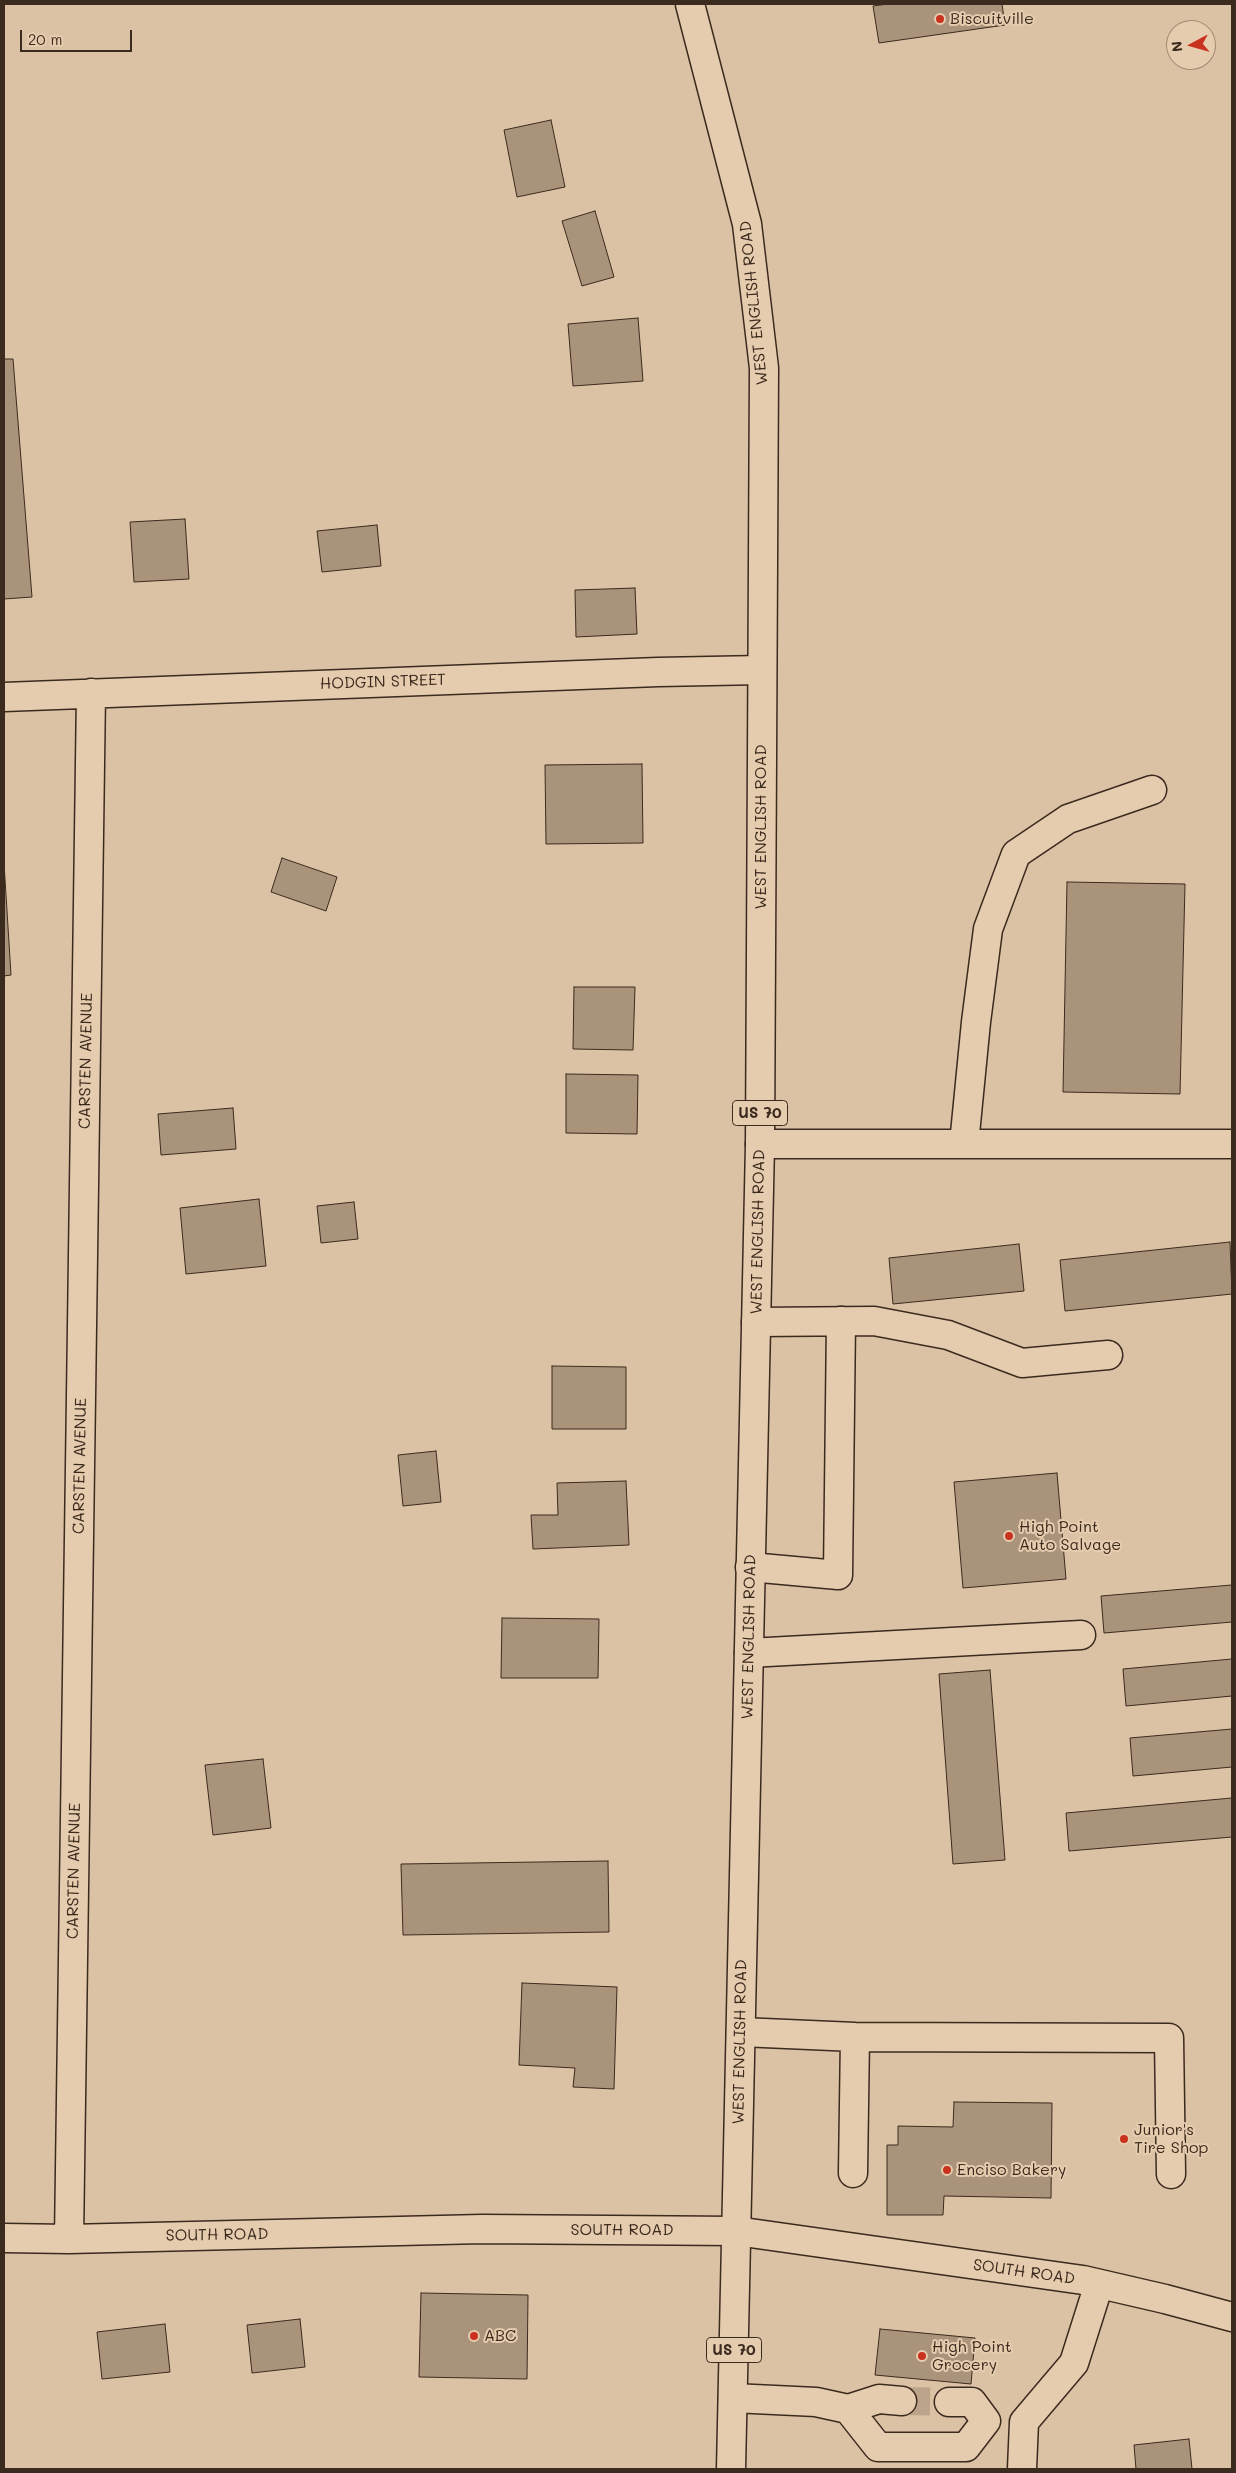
<!DOCTYPE html>
<style>
body{margin:0}
#map{position:relative;width:1236px;height:2473px;overflow:hidden;background:#dcc2a5;font-family:Mali,sans-serif}
canvas{display:block}
.frame{position:absolute;inset:0;border:5px solid #3b2a1e;pointer-events:none}
.north{position:absolute;left:1166px;top:20px;width:50px;height:50px;box-sizing:border-box;background:#e6ccae;border:1px solid #a28b74;border-radius:50%;rotate:264deg;font-size:14px;font-weight:700;line-height:20px;text-align:center;color:#3b2a1e}
.north::after{content:'';display:block;margin:auto;width:18px;height:22px;background:#c8321e;clip-path:polygon(50% 0,100% 100%,50% 72%,0 100%)}
.scale{position:absolute;left:20px;top:30px;width:112px;height:22px;box-sizing:border-box;border:2px solid #3b2a1e;border-top:0;padding-left:6px;font-size:15px;line-height:18px;white-space:nowrap;color:#3b2a1e;-webkit-text-stroke:4px #e6ccae;paint-order:stroke}
</style>
<div id="map">
<canvas width="1236" height="2473"></canvas>
<div class="frame"></div>
<div class="north">N</div>
<div class="scale">20 m</div>
</div>
<script>
const context = document.querySelector('canvas').getContext('2d');
context.lineJoin = 'round';
function fillPath(path, color) { context.fillStyle = color; context.fill(path, 'evenodd'); }
const toPath = rows => new Path2D(rows.map(r => 'M' + r).join(''));
function strokePath(path, color, width, dash) { context.strokeStyle = color; context.lineWidth = width; context.lineCap = dash ? 'butt' : 'round'; context.setLineDash(dash || []); context.stroke(path); }
function drawText(font, color, halo, rows, align = 'center') {
  context.font = font + ' Mali,sans-serif'; context.lineWidth = 4; context.setLineDash([]); context.textBaseline = 'middle'; context.strokeStyle = halo; context.fillStyle = color; for (const [text, x, y, turn = 0] of rows) {
    context.save(); context.translate(x, y); context.rotate((+turn || 0) * Math.PI / 180); context.textAlign = isNaN(turn) ? turn : align; if (halo) context.strokeText(text, 0, 0); context.fillText(text, 0, 0); context.restore();
  }
}
const building = toPath([
 [888,4,1002,4,1005,25,879,43,873,6,888,4],
 [551,120,565,187,517,197,504,130,551,120],
 [595,211,614,277,582,286,562,221,595,211],
 [638,318,643,381,573,386,568,324,638,318],
 [4,359,13,359,32,597,4,599,4,359],
 [185,519,189,579,134,582,130,522,185,519],
 [377,525,381,566,322,572,317,531,377,525],
 [635,588,637,634,576,637,575,590,635,588],
 [642,764,643,843,546,844,545,765,642,764],
 [282,858,337,877,326,911,271,892,282,858],
 [4,863,11,975,4,976,4,863],
 [1067,882,1185,884,1180,1094,1063,1092,1067,882],
 [574,987,635,987,633,1050,573,1049,574,987],
 [566,1074,638,1075,637,1134,566,1133,566,1074],
 [233,1108,236,1149,161,1155,158,1114,233,1108],
 [259,1199,266,1266,186,1274,180,1208,259,1199],
 [354,1202,358,1239,321,1243,317,1206,354,1202],
 [1230,1242,1232,1294,1065,1311,1060,1260,1230,1242],
 [1019,1244,1024,1291,893,1304,889,1258,1019,1244],
 [552,1366,626,1367,626,1429,552,1429,552,1366],
 [436,1451,441,1502,403,1506,398,1455,436,1451],
 [1057,1473,1066,1579,963,1588,954,1482,1057,1473],
 [626,1481,629,1545,533,1549,531,1515,558,1515,557,1483,626,1481],
 [1232,1585,1232,1622,1104,1633,1101,1596,1232,1585],
 [502,1618,599,1619,598,1678,501,1678,502,1618],
 [1232,1659,1232,1696,1126,1706,1123,1669,1232,1659],
 [990,1670,1005,1860,953,1864,939,1674,990,1670],
 [1232,1729,1232,1767,1133,1776,1130,1738,1232,1729],
 [263,1759,271,1828,213,1835,205,1765,263,1759],
 [1232,1798,1232,1837,1069,1851,1066,1813,1232,1798],
 [608,1861,609,1932,403,1935,401,1864,608,1861],
 [522,1983,617,1987,614,2089,573,2087,575,2068,519,2065,522,1983],
 [954,2102,1052,2103,1051,2198,944,2196,943,2215,887,2215,887,2145,898,2145,898,2126,953,2127,954,2102],
 [421,2293,528,2295,527,2379,419,2377,421,2293],
 [300,2319,305,2367,252,2373,247,2325,300,2319],
 [165,2324,170,2372,102,2379,97,2332,165,2324],
 [880,2329,975,2338,971,2384,875,2375,880,2329],
 [1189,2439,1192,2469,1136,2469,1134,2445,1189,2439]
]);
fillPath(building, '#aa937b');
strokePath(building, '#3b2a1e', 1);
strokePath(toPath([
 [902,2401,949,2402]
]), '#bca48a', 28, [28, 14]);
const minor = toPath([
 [4,697,658,672,762,670],
 [760,1144,1232,1144],
 [964,1144,976,1022,988,929,1016,854,1068,819,1152,790],
 [756,1322,874,1321,948,1335,1022,1363,1108,1355],
 [750,1567,838,1575,841,1321],
 [749,1653,1081,1635],
 [741,2032,855,2037,1169,2038,1171,2174],
 [853,2173,855,2037],
 [4,2238,69,2239,482,2229,736,2231,1083,2280,1165,2299,1232,2317],
 [69,2239,91,693],
 [733,2398,816,2402,848,2409,878,2447,966,2447,986,2421],
 [949,2402,972,2402,986,2421],
 [848,2409,879,2399,902,2401],
 [1022,2469,1024,2422,1074,2363,1099,2284]
]);
const major = toPath([
 [690,4,747,224,764,368,760,1144,731,2469]
]);
strokePath(minor, '#3b2a1e', 31);
strokePath(major, '#3b2a1e', 31);
strokePath(minor, '#e6ccae', 28);
strokePath(major, '#e6ccae', 28);
for (const [x, y, r, color] of [
 [940,19,5,"#c8321e"],
 [1009,1536,5,"#c8321e"],
 [1124,2139,5,"#c8321e"],
 [947,2170,5,"#c8321e"],
 [474,2336,5,"#c8321e"],
 [922,2356,5,"#c8321e"]
]) { const dot = new Path2D(); dot.arc(x, y, r, 0, 2 * Math.PI); context.fillStyle = color; context.fill(dot); strokePath(dot, '#e6ccae', 2); }
for (const [x, y, w] of [
 [760,1113,55],
 [734,2350,55]
]) { const box = new Path2D(); box.roundRect(x - w / 2, y - 12.5, w, 25, 4); context.fillStyle = '#e6ccae'; context.fill(box); strokePath(box, '#3b2a1e', 1); }
drawText('bold 15px', '#3b2a1e', null, [
 ["US 70",760,1113],
 ["US 70",734,2350]
]);
drawText('16px', '#3b2a1e', '#e6ccae', [
 ["Biscuitville",950,19],
 ["High Point",1019,1527],
 ["Auto Salvage",1019,1545],
 ["Junior's",1134,2130],
 ["Tire Shop",1134,2148],
 ["Enciso Bakery",957,2170],
 ["ABC",484,2336],
 ["High Point",932,2347],
 ["Grocery",932,2365]
], 'left');
drawText('16px', '#3b2a1e', '#e6ccae', [
 ["WEST ENGLISH ROAD",754,303,-96],
 ["HODGIN STREET",383,682,-2],
 ["WEST ENGLISH ROAD",761,827,-90],
 ["CARSTEN AVENUE",86,1061,-89],
 ["WEST ENGLISH ROAD",758,1232,-89],
 ["CARSTEN AVENUE",80,1466,-89],
 ["WEST ENGLISH ROAD",749,1637,-89],
 ["CARSTEN AVENUE",74,1871,-89],
 ["WEST ENGLISH ROAD",740,2042,-89],
 ["SOUTH ROAD",622,2230],
 ["SOUTH ROAD",217,2235,-1],
 ["SOUTH ROAD",1024,2272,8]
]);
</script>
